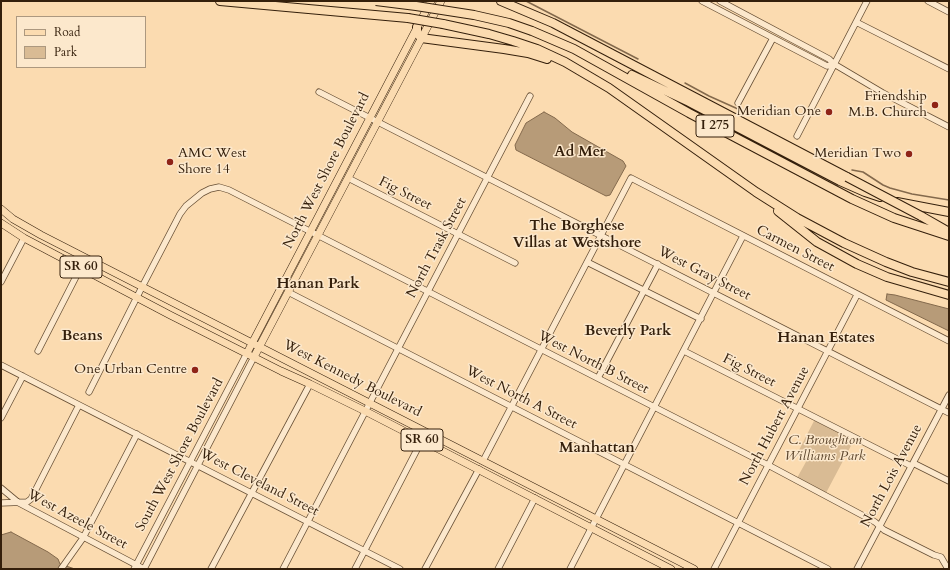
<!DOCTYPE html>
<style>
body{margin:0}
#map{position:relative;width:950px;height:570px;overflow:hidden;background:#fbdbb0;font-family:Cardo,serif}
canvas{display:block}
.frame{position:absolute;inset:0;border:2px solid #341f0b;pointer-events:none}
.legend{position:absolute;left:16px;top:16px;width:130px;height:52px;box-sizing:border-box;background:#fce8cc;border:1px solid #ac987f;margin:0;padding:5px 7px;list-style:none;font-size:12px;color:#341f0b}
.legend li{display:flex;align-items:center;gap:8px;height:20px}
.legend b{width:20px;border:1px solid #ac987f}
</style>
<div id="map">
<canvas width="950" height="570"></canvas>
<div class="frame"></div>
<ul class="legend">
<li><b style="height:5px;background:#fbdbb0"></b>Road</li>
<li><b style="height:11px;background:#d9bb94"></b>Park</li>
</ul>
</div>
<script>
const context = document.querySelector('canvas').getContext('2d');
context.lineJoin = 'round';
function fillPath(path, color) { context.fillStyle = color; context.fill(path, 'evenodd'); }
const toPath = rows => new Path2D(rows.map(r => 'M' + r).join(''));
function strokePath(path, color, width, dash) { context.strokeStyle = color; context.lineWidth = width; context.lineCap = dash ? 'butt' : 'round'; context.setLineDash(dash || []); context.stroke(path); }
function drawText(font, color, halo, rows, align = 'center') {
  context.font = font + ' Cardo,serif'; context.lineWidth = 3; context.setLineDash([]); context.textBaseline = 'middle'; context.strokeStyle = halo; context.fillStyle = color; for (const [text, x, y, turn = 0] of rows) {
    context.save(); context.translate(x, y); context.rotate((+turn || 0) * Math.PI / 180); context.textAlign = isNaN(turn) ? turn : align; if (halo) context.strokeText(text, 0, 0); context.fillText(text, 0, 0); context.restore();
  }
}
fillPath(toPath([
 [815,419,854,440,826,493,797,478,807,460,797,454]
]), '#d9bb94');
const water = toPath([
 [544,112,555,118,572,132,623,161,626,166,610,195,606,196,516,150,515,145,526,123,544,112],
 [887,294,895,295,949,309,949,331,886,300,887,294],
 [11,532,48,552,58,559,60,564,75,569,1,569,1,535,11,532]
]);
fillPath(water, '#b79b78');
strokePath(water, '#83694c', 1);
strokePath(toPath([
 [526,1,638,59],
 [685,83,709,96,738,109],
 [852,170,863,172,883,185,890,188,912,194,949,200]
]), '#83694c', 1.5);
const minor = toPath([
 [702,1,827,66,834,64],
 [720,1,829,59,834,64,883,93,949,127],
 [928,1,949,12],
 [856,22,949,69],
 [319,92,949,413],
 [738,103,773,38],
 [797,136,867,1],
 [348,178,515,263],
 [587,262,701,319],
 [1,282,24,238],
 [288,292,828,569],
 [38,351,81,267],
 [684,351,911,466],
 [1,365,400,569],
 [598,378,658,264],
 [89,392,142,287,180,214,186,206,202,193,210,189,219,187,229,190,768,465,875,522,884,530,934,555,941,557,948,569],
 [1,418,23,376],
 [483,461,631,178,949,341],
 [913,463,949,481],
 [1,488,19,503,144,569],
 [1,503,27,502,31,499,79,405],
 [61,569,83,538,137,434],
 [134,569,247,353],
 [144,569,254,357],
 [211,569,310,384],
 [283,569,530,96],
 [355,569,422,440],
 [425,569,479,469],
 [498,569,535,498],
 [570,569,743,236],
 [714,569,857,295],
 [857,569,949,395]
]);
const major = toPath([
 [1,209,13,219,41,235,694,569],
 [1,223,24,238,170,315,281,371,310,384,365,411,671,569],
 [247,353,431,1],
 [254,357,441,1]
]);
const highway = toPath([
 [220,1,408,18],
 [501,1,553,23,847,177],
 [443,24,489,34,513,41,537,49,565,62,609,88,756,192,797,218,844,243,886,262,912,272,949,282],
 [417,27,417,33,421,38,504,49,528,53,547,59],
 [532,31,574,49,689,113,852,199,894,218,949,236],
 [632,75,689,102,840,181,865,192,880,197],
 [897,202,949,212],
 [778,211,817,242,857,264,887,277,949,295],
 [921,216,949,232]
]);
strokePath(minor, '#664e34', 7);
strokePath(major, '#341f0b', 8);
strokePath(highway, '#341f0b', 10);
strokePath(minor, '#fce8cc', 5.5);
strokePath(major, '#fbdbb0', 7);
strokePath(highway, '#fbdbb0', 8);
const highwayBridge = toPath([
 [376,1,416,6,474,15,509,23,532,31],
 [408,18,443,24],
 [847,177,921,216]
]);
strokePath(highwayBridge, '#341f0b', 10, []);
strokePath(highwayBridge, '#fbdbb0', 8);
for (const [x, y, r, color] of [
 [935,105,4,"#8f2418"],
 [829,112,4,"#8f2418"],
 [909,154,4,"#8f2418"],
 [170,162,4,"#8f2418"],
 [195,370,4,"#8f2418"]
]) { const dot = new Path2D(); dot.arc(x, y, r, 0, 2 * Math.PI); context.fillStyle = color; context.fill(dot); strokePath(dot, '#fce8cc', 1.5); }
for (const [x, y, w] of [
 [715,126,38],
 [81,267,42],
 [422,440,42]
]) { const box = new Path2D(); box.roundRect(x - w / 2, y - 11, w, 22, 3); context.fillStyle = '#fce8cc'; context.fill(box); strokePath(box, '#341f0b', 1); }
drawText('bold 13px', '#341f0b', null, [
 ["I 275",715,126],
 ["SR 60",81,267],
 ["SR 60",422,440]
]);
drawText('14px', '#341f0b', '#fce8cc', [
 ["Friendship",927,97],
 ["M.B. Church",927,113],
 ["Meridian One",821,112],
 ["AMC West",178,154,"left"],
 ["Shore 14",178,170,"left"],
 ["Meridian Two",901,154],
 ["One Urban Centre",187,370]
], 'right');
drawText('14px', '#341f0b', '#fce8cc', [
 ["North West Shore Boulevard",327,171,-63],
 ["Fig Street",405,194,27],
 ["North Trask Street",437,248,-62],
 ["Carmen Street",795,249,27],
 ["West Gray Street",704,274,27],
 ["West North B Street",593,363,27],
 ["Fig Street",749,371,27],
 ["West Kennedy Boulevard",352,379,27],
 ["West North A Street",521,398,27],
 ["North Hubert Avenue",775,426,-62],
 ["South West Shore Boulevard",180,455,-62],
 ["North Lois Avenue",892,476,-62],
 ["West Cleveland Street",259,483,27],
 ["West Azeele Street",77,520,28]
]);
drawText('italic 14px', '#5d462d', '#fce8cc', [
 ["C. Broughton",825,441],
 ["Williams Park",825,457]
]);
drawText('bold 15px', '#341f0b', '#fce8cc', [
 ["Ad Mer",580,153],
 ["The Borghese",577,227],
 ["Villas at Westshore",577,244],
 ["Hanan Park",318,285],
 ["Beverly Park",628,332],
 ["Beans",82,337],
 ["Hanan Estates",826,339],
 ["Manhattan",597,449]
]);
</script>
